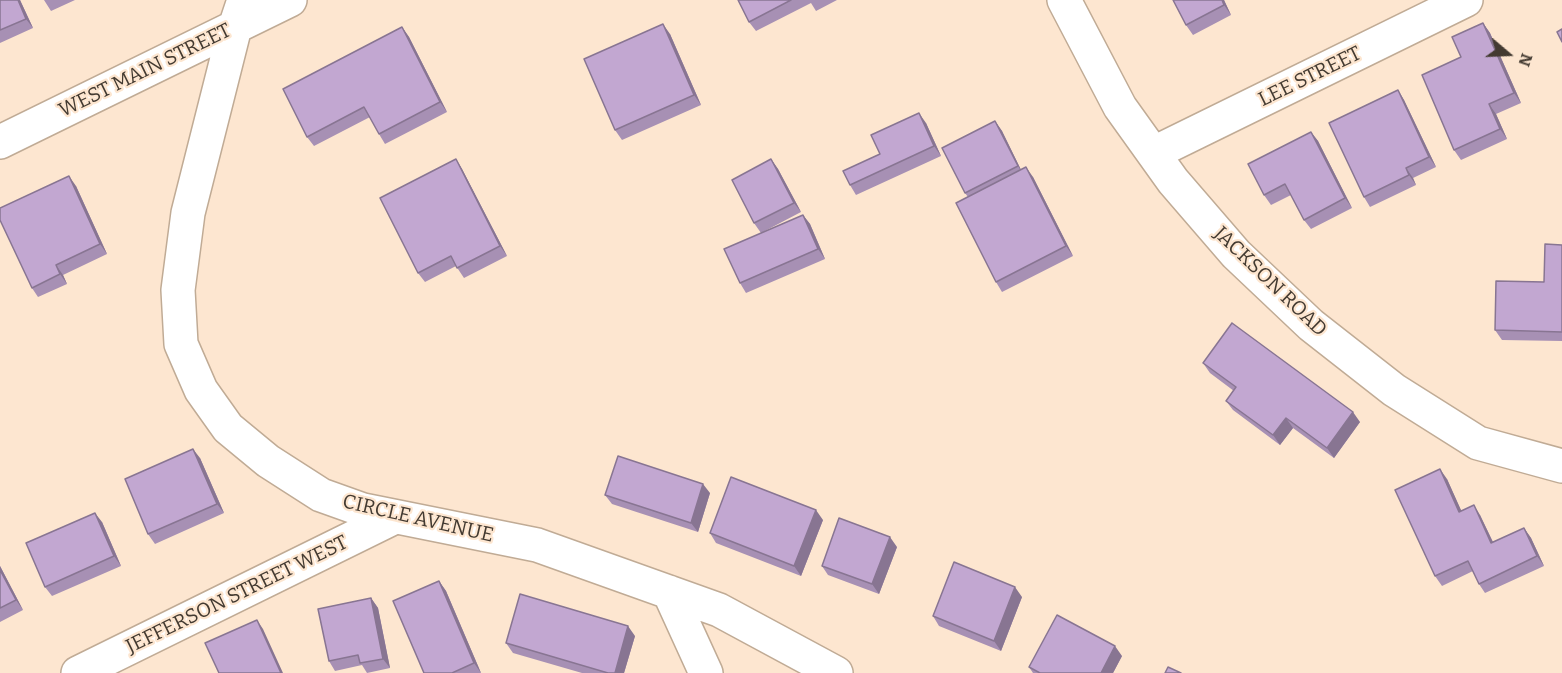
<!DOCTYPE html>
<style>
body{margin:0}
#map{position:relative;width:1562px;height:673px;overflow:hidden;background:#fde6d0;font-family:Bitter,serif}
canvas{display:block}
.north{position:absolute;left:1478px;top:24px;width:60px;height:60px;-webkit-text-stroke:4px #fde6d0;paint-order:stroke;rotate:109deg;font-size:16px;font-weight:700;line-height:24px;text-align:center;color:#433a31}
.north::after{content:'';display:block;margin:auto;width:21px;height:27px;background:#433a31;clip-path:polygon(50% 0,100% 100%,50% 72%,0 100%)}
</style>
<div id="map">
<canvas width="1562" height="673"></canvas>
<div class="north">N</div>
</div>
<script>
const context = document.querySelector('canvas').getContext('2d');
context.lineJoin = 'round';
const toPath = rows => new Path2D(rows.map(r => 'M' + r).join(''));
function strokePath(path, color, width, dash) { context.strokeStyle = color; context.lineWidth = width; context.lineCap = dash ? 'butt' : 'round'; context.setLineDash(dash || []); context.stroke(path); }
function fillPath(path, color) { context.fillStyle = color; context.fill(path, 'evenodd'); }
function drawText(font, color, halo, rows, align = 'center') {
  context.font = font + ' Bitter,serif'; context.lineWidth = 4.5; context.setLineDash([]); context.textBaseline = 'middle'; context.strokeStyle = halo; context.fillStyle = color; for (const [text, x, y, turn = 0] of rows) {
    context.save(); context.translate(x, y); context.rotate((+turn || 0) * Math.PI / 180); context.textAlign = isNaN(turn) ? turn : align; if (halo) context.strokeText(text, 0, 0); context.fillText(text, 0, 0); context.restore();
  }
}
const minor = toPath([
 [244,0,235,27,188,213,178,290,181,344,201,390,228,428,268,461,321,495,363,510,537,545,719,610,836,673],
 [0,142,290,0],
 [1154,153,1466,0],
 [669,592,706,673],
 [78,673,395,517]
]);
const tertiary = toPath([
 [1064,0,1120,107,1173,181,1236,254,1311,325,1394,390,1478,443,1562,466]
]);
strokePath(minor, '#c0ab95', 36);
strokePath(tertiary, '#c0ab95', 36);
strokePath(minor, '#fff', 33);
strokePath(tertiary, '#fff', 33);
fillPath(toPath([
 [0,0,20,0,33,28,0,43],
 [44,0,75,0,51,11],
 [738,0,837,0,816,11,811,3,756,31,749,22],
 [1173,0,1224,0,1231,15,1193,35,1186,25],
 [1483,23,1490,33,1521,103,1496,114,1507,139,1461,160,1454,150,1461,57],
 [402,27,409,37,447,112,385,144,379,134,370,117,314,146,307,137],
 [670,34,701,105,622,140,615,130],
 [1398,90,1404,100,1436,167,1413,178,1416,185,1370,207,1364,197],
 [995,121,1002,131,1021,170,1033,177,1073,256,1002,292,996,282,968,197,965,193],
 [926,123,941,156,856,195,850,185,880,154],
 [1311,132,1318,141,1352,208,1311,229,1304,220,1291,195,1271,205,1264,195],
 [456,159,462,169,507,256,464,278,456,266,425,282,418,273],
 [771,159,778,169,801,212,761,233,754,223],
 [76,186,107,254,63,275,67,284,38,297,32,288],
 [803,215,810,224,825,259,746,293,740,283],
 [1562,245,1562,341,1502,340,1495,330,1544,282],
 [1203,363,1360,422,1334,458,1293,428,1280,445,1233,410,1226,401,1234,391,1210,373],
 [200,458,224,513,155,544,148,534],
 [1447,479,1461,511,1480,515,1493,542,1524,528,1531,538,1544,566,1485,593,1479,584,1473,571,1442,586,1435,576],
 [710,493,698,532,612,504,605,495],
 [823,520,801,576,716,543,710,533],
 [102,522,121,566,52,596,45,587],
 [897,547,879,594,828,575,822,566],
 [0,566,23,610,0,622],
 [439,581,446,591,481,673,424,673],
 [1022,597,1001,651,939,626,933,616],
 [371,598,378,608,390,668,367,673,362,665,335,671,329,661],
 [635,636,624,673,582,673,513,653,506,643],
 [1122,656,1113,673,1033,673,1029,667]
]), '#a790b4');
fillPath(toPath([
 [18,0,20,0,33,28,26,19],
 [1222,0,1224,0,1231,15,1224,5],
 [1483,23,1490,33,1521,103,1514,93],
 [663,24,670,34,701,105,694,95],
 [402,27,409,37,447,112,440,102],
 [1398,90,1404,100,1436,167,1429,157],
 [1489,104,1496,114,1507,139,1500,129],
 [919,113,926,123,941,156,934,146],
 [995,121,1002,131,1024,176,1018,166],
 [1311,132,1318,141,1352,208,1345,198],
 [456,159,462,169,507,256,500,246],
 [771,159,778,169,801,212,794,203],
 [1026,167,1033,177,1073,256,1066,246],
 [1406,168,1413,178,1416,185,1409,175],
 [69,176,76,186,107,254,100,244],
 [803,215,810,224,825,259,818,249],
 [56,265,63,275,67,284,60,274],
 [1353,412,1360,422,1334,458,1327,448],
 [1286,418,1293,428,1280,445,1273,435],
 [193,449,200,458,224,513,217,504],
 [1440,469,1447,479,1466,521,1459,512],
 [703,484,710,493,698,532,691,523],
 [1474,505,1480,515,1498,553,1491,543],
 [816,510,823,520,801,576,794,566],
 [95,513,102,522,121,566,114,556],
 [1524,528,1531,538,1544,566,1537,556],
 [890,537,897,547,879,594,872,584],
 [0,566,23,610,16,600,0,570],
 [439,581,446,591,481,673,474,663],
 [1015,587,1022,597,1001,651,994,641],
 [371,598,378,608,390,668,383,659],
 [257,620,263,629,283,673,281,673],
 [628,626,635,636,624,673,615,673],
 [1115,646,1122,656,1113,673,1101,673]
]), '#887592');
const building = toPath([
 [0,0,18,0,26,19,0,30,0,0],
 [738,0,791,0,749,22,738,0],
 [1173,0,1222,0,1224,5,1186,25,1173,0],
 [1483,23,1514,93,1489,104,1500,129,1454,150,1422,75,1461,57,1452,37,1483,23],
 [663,24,694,95,615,130,584,59,663,24],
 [402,27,440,102,379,134,364,107,307,137,283,89,402,27],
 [1562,29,1562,42,1557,32,1562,29],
 [1398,90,1429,157,1406,168,1409,175,1364,197,1329,123,1398,90],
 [919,113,934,146,850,185,843,171,880,154,871,135,919,113],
 [995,121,1018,166,965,193,942,148,995,121],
 [1311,132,1345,198,1304,220,1285,184,1264,195,1248,164,1311,132],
 [456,159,500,246,457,268,451,256,418,273,380,198,456,159],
 [771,159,794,203,754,223,732,180,771,159],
 [1026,167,1066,246,996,282,956,203,1026,167],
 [69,176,100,244,56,265,60,274,32,288,0,220,0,208,69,176],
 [803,215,818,249,740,283,724,249,803,215],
 [1545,244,1562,245,1562,332,1495,330,1496,281,1544,282,1545,244],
 [1232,323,1353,412,1327,448,1286,418,1273,435,1226,401,1236,387,1203,363,1232,323],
 [193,449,217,504,148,534,125,479,193,449],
 [618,456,703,484,691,523,605,495,618,456],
 [1440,469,1459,512,1474,505,1491,543,1524,528,1537,556,1479,584,1468,561,1435,576,1395,490,1440,469],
 [731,477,816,510,794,566,710,533,731,477],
 [95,513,114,556,45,587,26,543,95,513],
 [839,518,890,537,872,584,822,566,839,518],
 [954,562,1015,587,994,641,933,616,954,562],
 [0,570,16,600,0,608,0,570],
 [439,581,474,663,452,673,424,673,393,601,439,581],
 [520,594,628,626,615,673,608,673,506,643,520,594],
 [371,598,383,659,360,663,358,655,329,661,318,609,371,598],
 [1057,615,1115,646,1101,673,1040,673,1029,667,1057,615],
 [257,620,281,673,219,673,205,643,257,620],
 [1168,667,1181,673,1165,673,1168,667]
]);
fillPath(building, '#c2a7d1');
strokePath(building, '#887592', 1.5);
drawText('20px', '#433a31', '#fde6d0', [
 ["WEST MAIN STREET",145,71,-26],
 ["LEE STREET",1310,77,-26],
 ["JACKSON ROAD",1270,282,44],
 ["CIRCLE AVENUE",418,519,13],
 ["JEFFERSON STREET WEST",237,595,-26]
]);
</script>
